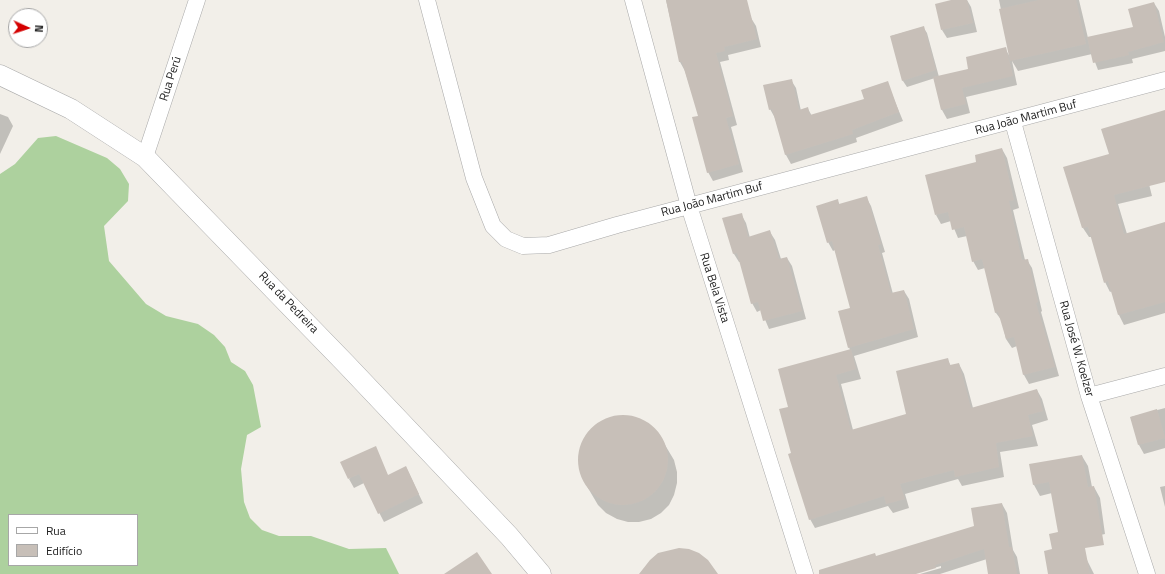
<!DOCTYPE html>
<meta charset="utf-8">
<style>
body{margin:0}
#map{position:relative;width:1165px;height:574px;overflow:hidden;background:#f2efe9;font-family:"Titillium Web",sans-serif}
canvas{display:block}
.legend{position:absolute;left:8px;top:514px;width:130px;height:52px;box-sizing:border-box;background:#fff;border:1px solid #a7a7a7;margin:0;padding:5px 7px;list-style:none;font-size:12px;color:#222}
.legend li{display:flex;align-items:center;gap:8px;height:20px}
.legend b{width:20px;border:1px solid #a7a7a7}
.north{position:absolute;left:8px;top:8px;width:40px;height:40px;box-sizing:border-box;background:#fff;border:1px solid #a7a7a7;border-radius:50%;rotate:93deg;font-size:11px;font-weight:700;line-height:16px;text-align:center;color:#222}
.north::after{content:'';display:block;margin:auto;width:14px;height:18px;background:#d40000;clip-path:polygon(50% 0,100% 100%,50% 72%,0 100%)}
</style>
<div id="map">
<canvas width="1165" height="574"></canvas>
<ul class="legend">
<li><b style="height:5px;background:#fff"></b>Rua</li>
<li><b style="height:11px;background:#c7bfb8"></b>Edifício</li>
</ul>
<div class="north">N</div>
</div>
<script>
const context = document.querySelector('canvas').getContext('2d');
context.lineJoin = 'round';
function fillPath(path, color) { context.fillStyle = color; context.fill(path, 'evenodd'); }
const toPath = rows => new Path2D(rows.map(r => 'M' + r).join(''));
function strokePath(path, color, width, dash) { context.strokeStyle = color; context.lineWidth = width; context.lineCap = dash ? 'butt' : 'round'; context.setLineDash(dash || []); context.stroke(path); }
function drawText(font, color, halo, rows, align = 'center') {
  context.font = font + ' "Titillium Web",sans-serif'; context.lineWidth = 3.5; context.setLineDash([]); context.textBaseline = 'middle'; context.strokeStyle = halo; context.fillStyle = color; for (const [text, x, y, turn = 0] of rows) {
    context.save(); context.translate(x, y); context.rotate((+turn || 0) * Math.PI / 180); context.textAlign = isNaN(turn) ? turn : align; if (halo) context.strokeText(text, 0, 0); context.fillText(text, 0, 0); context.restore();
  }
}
fillPath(toPath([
 [56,136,107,158,120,169,129,184,128,201,104,226,109,261,146,304,166,316,198,324,214,335,225,347,231,362,245,371,253,385,261,427,247,435,241,469,244,502,250,518,262,530,279,536,311,536,349,549,386,548,399,574,0,574,0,174,15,164,38,138],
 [9,515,137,515,137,565,9,565]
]), '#add19e');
fillPath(toPath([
 [666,0,703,0,751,18,756,26,761,47,728,55,729,60,720,62,737,125,731,127,743,172,713,181,708,172,699,116,685,71,680,62],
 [956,0,967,0,971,7,977,32,947,38,942,30],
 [999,0,1079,0,1088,38,1134,28,1154,3,1159,11,1165,37,1165,51,1132,59,1133,63,1098,70,1092,54,1018,71,1012,61,1017,85,966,97,970,113,947,119,942,110,935,78,907,87,903,81,891,36,923,27,927,33,939,77,970,69,1005,49,1011,58],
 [791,80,796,88,801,111,808,109,812,116,865,100,887,82,903,121,856,138,857,142,791,164,786,155,775,118,770,109],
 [1165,111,1165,180,1149,184,1152,196,1118,204,1127,234,1165,223,1165,313,1124,325,1119,315,1112,291,1110,292,1105,282,1092,237,1089,237,1083,228,1110,154],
 [0,114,8,117,13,126,0,154],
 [1002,149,1007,158,1019,208,1013,210,1025,260,1027,260,1032,268,1042,311,1041,312,1059,376,1029,384,1024,375,1017,346,1012,348,1006,339,1002,321,996,313,985,268,978,270,973,261,967,236,958,238,951,221,941,224,936,215,978,163],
 [866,197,871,206,885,252,882,253,893,294,904,291,909,299,918,337,854,356,861,379,841,384,853,430,907,415,947,359,951,366,959,364,964,374,973,408,1037,390,1042,399,1048,420,1032,425,1038,446,1000,452,1004,477,962,486,958,479,905,494,909,508,893,513,888,506,815,528,810,519,792,454,789,408,850,350,849,347,851,308,835,250,833,251,828,242,837,200,840,205],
 [741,214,746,223,750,238,770,232,775,240,781,259,787,258,792,266,806,319,769,329,761,310,757,312,752,303,741,262,739,262,734,254,724,219],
 [1165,408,1165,448,1144,454,1139,445,1131,417],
 [617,416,629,416,640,419,650,425,658,433,668,450,674,460,677,472,677,483,674,495,669,505,661,513,651,519,639,522,628,522,617,519,606,513,598,505,588,488,582,477,579,466,579,455,582,443,588,433,596,425],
 [375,448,388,476,406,467,423,503,384,522,364,483,354,488,349,479],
 [1082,456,1088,466,1092,487,1094,487,1100,498,1105,534,1065,543,1052,493,1040,496,1034,485,1030,465],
 [1165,486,1165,507,1160,487],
 [1002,504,1007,513,1013,550,1017,557,1020,574,989,574,987,559,940,574,920,574,941,568,941,566,912,574,835,574,876,557,975,527],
 [1086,558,1094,574,1049,574]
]), '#0003');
fillPath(toPath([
 [666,0,747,0,757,39,724,47,725,51,716,53,733,116,726,118,739,164,707,173,692,117,698,116,682,62,679,62],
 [951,0,967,0,973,23,941,30,935,4],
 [1039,0,1076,0,1086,44,1010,61,999,9],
 [1154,2,1164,42,1128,52,1129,55,1093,63,1087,37,1133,27,1128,9],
 [924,26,936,70,902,81,890,36],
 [1006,47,1013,76,962,88,966,104,941,110,933,77,968,69,966,57],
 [792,79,799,110,808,107,810,115,864,99,861,90,888,81,899,112,852,130,853,134,785,155,772,109,769,110,763,85],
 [1165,110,1165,182,1114,195,1124,234,1165,222,1165,302,1118,315,1108,281,1104,283,1088,227,1082,228,1063,167,1109,154,1101,129],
 [1002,148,1014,200,1009,201,1022,260,1028,259,1038,302,1036,303,1055,367,1023,375,1014,337,1006,339,998,312,995,313,982,259,972,262,964,227,952,230,948,212,935,215,925,175,976,162,975,155],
 [867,196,881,244,878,245,891,293,904,290,914,329,848,348,838,311,850,308,832,241,827,243,816,206,838,199,839,204],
 [742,213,748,237,770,230,779,259,787,257,802,311,763,321,758,302,751,304,737,253,733,254,722,218],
 [851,349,856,369,836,375,851,430,906,414,896,371,948,358,950,365,959,363,971,408,1037,389,1043,411,1028,415,1033,436,996,443,999,467,955,477,954,470,900,484,905,499,886,504,884,496,809,520,788,454,791,453,779,409,788,407,778,369],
 [1157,409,1165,438,1138,445,1130,417],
 '578 460a45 45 0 1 1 90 0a45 45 0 1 1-90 0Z',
 [376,446,388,475,406,466,419,494,378,514,359,474,348,479,340,462],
 [1082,455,1088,487,1094,486,1104,545,1085,548,1090,574,1048,574,1044,551,1052,549,1049,534,1058,532,1049,482,1033,485,1029,464],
 [1002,503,1009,547,1012,547,1017,574,988,574,984,549,935,565,936,568,916,574,819,574,819,570,875,553,876,556,974,526,971,508],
 [679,548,689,549,699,553,708,560,718,574,639,574,650,560,658,553],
 [477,552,492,574,444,574]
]), '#c7bfb8');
const minor = toPath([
 [427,0,474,178,493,226,506,239,523,246,549,245,617,225,1165,80],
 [633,0,689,206,805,574],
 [1013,122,1089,396,1147,574],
 [145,157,197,0],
 [1089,396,1165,376]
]);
const tertiary = toPath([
 [0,75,71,109,145,157,346,364,509,536,541,574]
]);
strokePath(minor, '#a9a9a9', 17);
strokePath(tertiary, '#a9a9a9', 21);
strokePath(minor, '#fff', 16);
strokePath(tertiary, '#fff', 20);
drawText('12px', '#222', '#fff', [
 ["Rua Perú",171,79,-72],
 ["Rua João Martim Buf",1026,118,-15],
 ["Rua João Martim Buf",712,200,-15],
 ["Rua Bela Vista",714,288,72],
 ["Rua da Pedreira",288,303,46],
 ["Rua José W. Koelzer",1076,349,74]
]);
</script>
